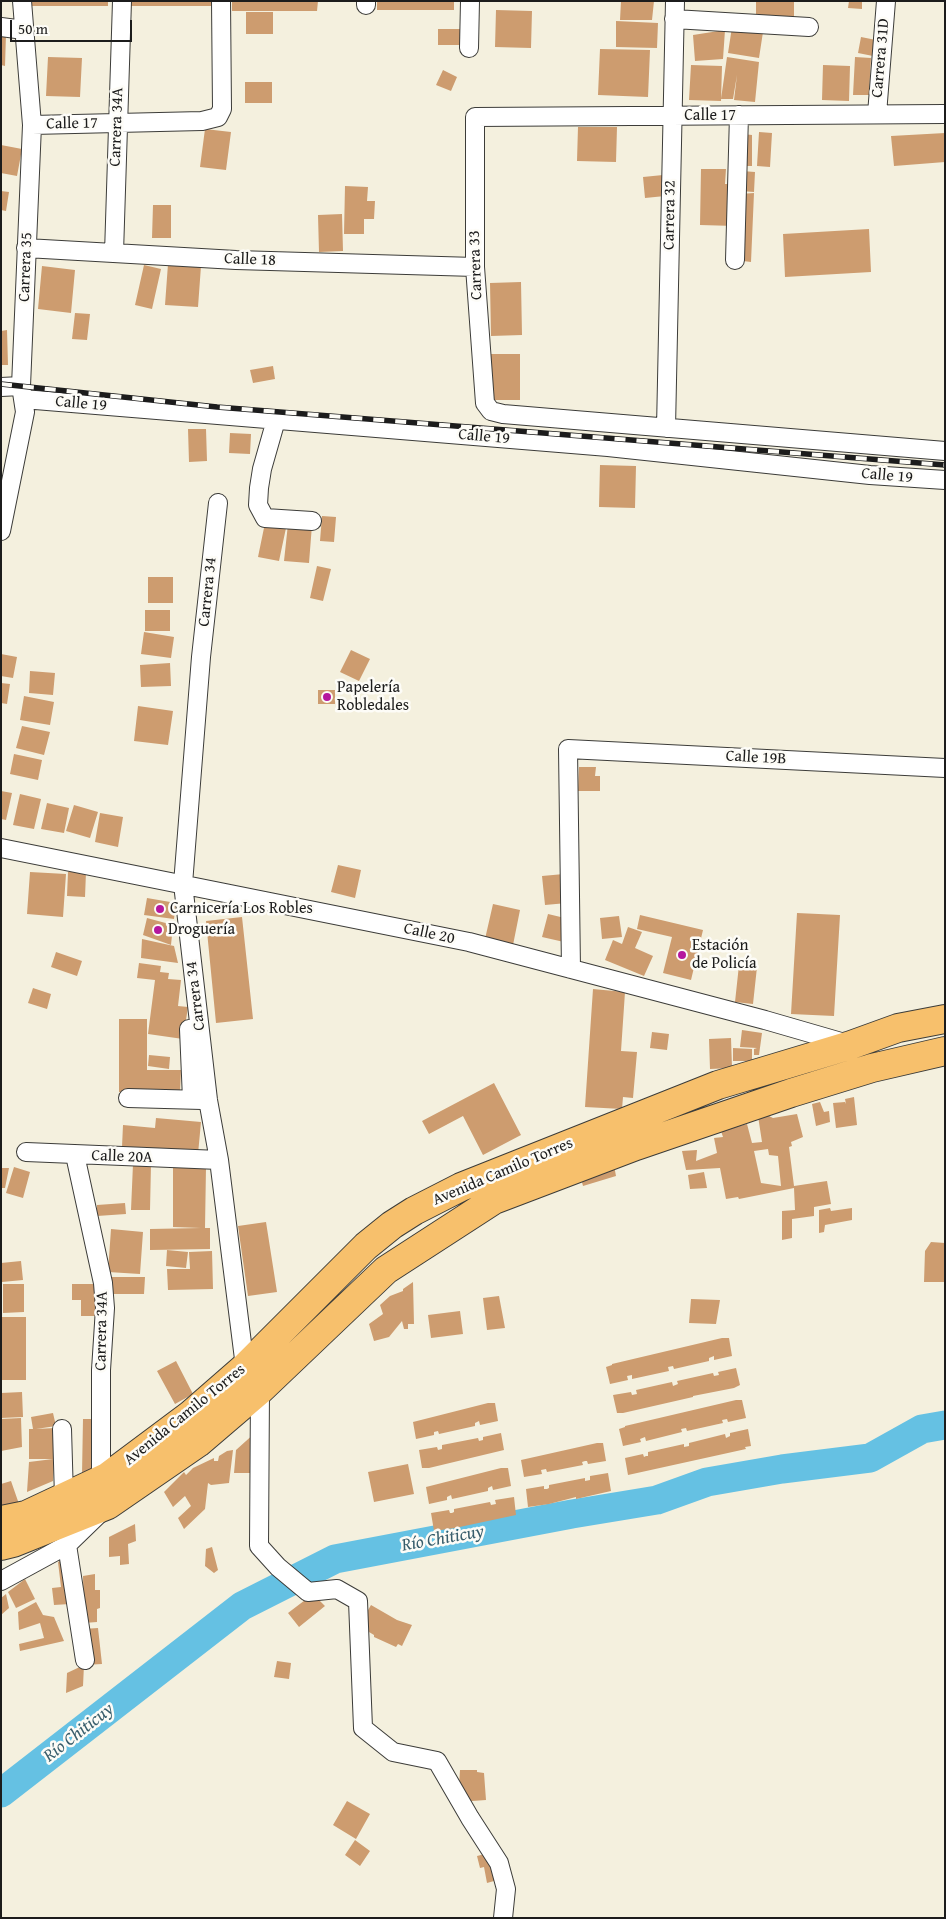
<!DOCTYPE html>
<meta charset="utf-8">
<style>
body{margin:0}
#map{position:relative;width:946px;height:1919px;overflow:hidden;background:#f4f0de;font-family:"Gentium Book Plus",serif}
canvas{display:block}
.frame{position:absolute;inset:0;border:2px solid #1c1c1c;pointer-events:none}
.scale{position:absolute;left:10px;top:20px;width:122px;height:22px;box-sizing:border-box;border:2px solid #1c1c1c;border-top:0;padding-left:6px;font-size:15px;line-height:18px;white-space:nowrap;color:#1c1c1c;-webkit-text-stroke:4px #fdfcf7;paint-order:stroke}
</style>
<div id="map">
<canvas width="946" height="1919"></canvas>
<div class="frame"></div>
<div class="scale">50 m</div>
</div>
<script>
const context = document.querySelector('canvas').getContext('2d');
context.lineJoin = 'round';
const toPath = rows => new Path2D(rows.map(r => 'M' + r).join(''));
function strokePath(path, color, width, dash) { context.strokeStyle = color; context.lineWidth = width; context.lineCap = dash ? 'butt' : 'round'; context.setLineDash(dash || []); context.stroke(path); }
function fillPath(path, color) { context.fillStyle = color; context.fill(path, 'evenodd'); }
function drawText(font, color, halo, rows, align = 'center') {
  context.font = font + ' "Gentium Book Plus",serif'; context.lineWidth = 5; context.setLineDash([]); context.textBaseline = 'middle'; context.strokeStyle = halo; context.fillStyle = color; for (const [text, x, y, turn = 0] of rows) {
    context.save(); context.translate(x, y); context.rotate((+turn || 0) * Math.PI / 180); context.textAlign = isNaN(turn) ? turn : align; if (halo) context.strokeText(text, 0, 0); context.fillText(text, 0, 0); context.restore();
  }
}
strokePath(toPath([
 [1,1793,242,1606,335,1559,572,1514,657,1500,707,1482,782,1469,870,1458,922,1429,945,1425]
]), '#65c1e3', 29);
fillPath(toPath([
 [31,1,108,1,108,6,31,6],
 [125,1,211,1,211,6,125,6],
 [232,1,318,1,317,11,232,11],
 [377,1,454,1,454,10,377,10],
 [621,1,654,1,652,20,620,20],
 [756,1,794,1,794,19,756,19],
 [849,1,862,1,862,9,848,8],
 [496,10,532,11,531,48,495,47],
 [246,12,273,12,273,34,246,34],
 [616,21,658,23,657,48,616,47],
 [732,27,763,32,759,58,728,53],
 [438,29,462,29,462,45,438,45],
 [725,30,723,59,695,61,693,35],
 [1,34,6,34,5,66,1,65],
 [861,37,876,40,873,56,858,53],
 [600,49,650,50,648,97,598,95],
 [48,57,82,58,80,97,46,96],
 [727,57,759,62,755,102,734,100,737,75,733,99,721,99],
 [855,57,871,58,869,95,853,95],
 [691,65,722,66,721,101,689,100],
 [823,65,850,66,849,101,822,100],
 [443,70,457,77,451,91,436,85],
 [245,82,272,82,272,103,245,103],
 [578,127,617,127,616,162,577,161],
 [205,129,231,132,226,170,200,167],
 [759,132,772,133,770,167,757,166],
 [945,133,945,162,894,166,891,136],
 [743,134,752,135,752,166,742,166],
 [1,145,22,149,17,176,1,173],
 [701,169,726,169,725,184,736,184,735,226,700,225],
 [742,171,755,172,754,192,741,191],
 [663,175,665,196,645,198,643,177],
 [345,186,368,187,367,201,375,201,374,219,364,219,364,234,344,234],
 [1,191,9,192,6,211,1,210],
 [754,193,751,262,735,260,740,194],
 [153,205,171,205,171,238,152,238],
 [342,214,343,251,319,252,318,215],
 [869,229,871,272,785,277,783,234],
 [168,264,201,266,198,307,165,305],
 [144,265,161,269,152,309,135,305],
 [42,266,75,270,71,313,38,309],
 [521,282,522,335,491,336,490,283],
 [75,313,90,314,87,340,72,339],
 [7,330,8,365,1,365,1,331],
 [491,354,520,354,520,400,491,400],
 [273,366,275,379,253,383,250,370],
 [188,429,206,429,207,461,189,462],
 [230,433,251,434,250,454,229,453],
 [600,465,636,466,635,508,599,507],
 [322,516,336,517,334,542,320,541],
 [265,523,286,528,279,561,258,557],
 [288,524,312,525,309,563,284,561],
 [317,566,331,569,323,601,310,598],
 [148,577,173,577,173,603,148,603],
 [145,610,170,610,170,631,145,631],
 [144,632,174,637,171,658,141,654],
 [351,650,370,659,359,681,340,672],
 [1,654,17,657,13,678,1,676],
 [170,663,171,686,141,687,140,665],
 [30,671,55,673,53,695,29,693],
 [1,683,10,684,7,704,1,703],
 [318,690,335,690,335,704,318,704],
 [24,696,54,702,50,725,20,720],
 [138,706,173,711,168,745,134,741],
 [22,726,50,732,44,755,16,748],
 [14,754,42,760,38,780,10,774],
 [579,767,596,767,595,776,600,776,600,791,578,791],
 [1,791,12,793,6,820,1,819],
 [20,794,41,799,34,829,13,825],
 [47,803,69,808,64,833,41,829],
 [74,805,98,812,90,838,66,831],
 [100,813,123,817,118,847,95,842],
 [338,865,361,870,355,898,331,892],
 [30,872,66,874,63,917,27,914],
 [68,872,86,872,85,897,67,896],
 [564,874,567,903,545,905,542,876],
 [147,898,176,903,174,919,144,915],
 [493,904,520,910,513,945,485,939],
 [797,913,840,915,834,1016,791,1014],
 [548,914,569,919,564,942,542,937],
 [640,915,703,930,691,980,663,973,672,937,637,929],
 [619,916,622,937,602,939,600,918],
 [242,917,253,1019,216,1023,206,921],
 [147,918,173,925,171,945,143,935],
 [628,927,642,932,635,948,653,956,644,976,605,960,613,940,622,944],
 [142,939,174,946,178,963,141,958],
 [56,952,82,961,77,976,51,967],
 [139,963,161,966,160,972,169,973,168,979,181,980,178,1006,188,1007,183,1039,148,1034,155,980,137,978],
 [739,965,757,967,753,1004,735,1002],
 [33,988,51,994,47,1009,28,1003],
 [593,989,625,992,621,1051,637,1052,633,1098,623,1097,622,1109,585,1107],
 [119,1019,147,1019,147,1070,181,1070,180,1092,119,1092],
 [742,1030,762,1033,759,1055,754,1055,754,1049,757,1048,740,1047],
 [652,1032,669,1034,667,1050,650,1048],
 [731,1038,732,1068,710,1069,709,1039],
 [733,1048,752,1049,752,1061,733,1061],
 [149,1055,170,1057,169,1069,148,1066],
 [494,1083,521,1135,483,1155,463,1116,429,1134,422,1121],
 [854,1097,857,1125,836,1128,833,1103,845,1102,846,1104,845,1099],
 [820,1102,824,1112,829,1111,830,1122,816,1126,812,1104],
 [797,1114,803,1137,791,1142,792,1146,789,1147,794,1186,827,1181,831,1204,814,1207,814,1216,792,1219,792,1238,782,1240,782,1211,795,1210,794,1188,739,1199,738,1197,726,1199,720,1168,686,1170,682,1151,697,1150,696,1161,717,1153,714,1138,723,1137,721,1131,747,1124,752,1143,762,1142,758,1116,767,1115,773,1118],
 [768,1149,769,1155,778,1156,781,1186,761,1183,754,1151],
 [156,1118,201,1122,198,1154,122,1147,123,1125,155,1128],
 [613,1160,616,1176,583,1186,579,1171],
 [133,1164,151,1164,150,1210,131,1210],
 [14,1167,30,1172,23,1198,6,1193],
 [206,1167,205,1228,210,1228,210,1249,150,1250,150,1229,201,1228,173,1227,173,1168],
 [1,1168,9,1168,5,1188,1,1188],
 [704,1172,707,1188,690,1189,688,1175],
 [125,1203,126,1214,97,1216,97,1205],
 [830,1208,831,1211,852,1208,852,1220,825,1225,824,1232,819,1233,819,1210],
 [266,1222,277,1292,248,1296,238,1226],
 [111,1229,143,1232,140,1274,108,1272],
 [931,1242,945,1243,945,1282,924,1282,925,1251],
 [167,1250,188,1252,186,1268,166,1266],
 [212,1251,213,1289,168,1290,167,1269,190,1269,189,1252],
 [21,1261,23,1280,2,1282,1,1263],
 [109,1277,145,1277,144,1294,108,1294],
 [413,1282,414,1324,408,1324,408,1329,404,1329,402,1321,389,1337,374,1341,369,1324,383,1314,380,1305,390,1296,403,1291,403,1289],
 [3,1284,24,1284,24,1312,3,1313],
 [72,1284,105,1284,105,1316,81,1316,81,1300,72,1300],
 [499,1296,505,1328,487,1330,483,1298],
 [691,1299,720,1300,716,1324,689,1323],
 [460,1311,463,1334,431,1338,428,1315],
 [1,1317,26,1317,26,1380,1,1380],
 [722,1338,729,1338,732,1356,714,1360,714,1356,709,1358,709,1361,674,1369,673,1366,668,1367,669,1371,632,1379,632,1375,627,1376,628,1380,610,1384,606,1367,612,1365,612,1364],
 [176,1361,193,1394,175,1404,157,1371],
 [736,1368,740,1385,734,1388,693,1396,693,1397,623,1413,617,1413,613,1395,631,1392,632,1395,637,1394,636,1390,672,1382,673,1386,678,1384,677,1381,713,1373,714,1376,719,1375,718,1372],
 [22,1392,23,1417,1,1418,1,1393],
 [736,1400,742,1400,746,1418,728,1422,727,1419,722,1420,723,1423,687,1431,686,1428,681,1429,682,1432,646,1441,645,1437,640,1439,641,1442,623,1446,619,1429,625,1427,625,1426],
 [488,1403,495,1403,498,1421,480,1425,479,1421,475,1423,475,1426,439,1434,438,1431,434,1432,434,1435,416,1439,413,1422],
 [53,1413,56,1426,36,1429,55,1428,53,1481,27,1492,29,1462,53,1459,29,1459,29,1429,33,1429,31,1417],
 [21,1418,22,1447,1,1451,1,1419],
 [83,1419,100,1419,99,1474,82,1474],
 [748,1429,751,1446,745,1447,746,1449,628,1475,625,1458,643,1454,644,1457,646,1456,648,1456,648,1452,684,1444,684,1447,689,1446,689,1443,725,1434,726,1438,730,1436,730,1433],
 [256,1432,254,1473,234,1473,236,1450],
 [501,1433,504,1450,429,1468,422,1468,419,1450,437,1447,438,1450,442,1449,442,1445,478,1438,479,1441,483,1440,483,1437],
 [597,1443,603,1443,606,1461,588,1464,587,1461,585,1461,582,1462,583,1465,547,1472,546,1469,541,1470,542,1474,524,1477,521,1460],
 [233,1450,229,1483,211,1485,208,1483,205,1509,184,1529,178,1518,191,1506,185,1496,173,1507,164,1492,184,1472,186,1475,193,1468,214,1458,214,1461,218,1461,219,1456,227,1451],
 [408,1464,414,1494,374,1502,368,1472],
 [501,1468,508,1468,511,1486,493,1490,492,1486,488,1488,488,1491,452,1499,451,1495,447,1497,447,1500,429,1504,426,1487],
 [608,1473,611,1491,576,1499,576,1497,549,1504,528,1507,526,1489,544,1486,544,1489,547,1489,549,1488,549,1485,585,1478,585,1481,590,1480,590,1476],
 [11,1481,19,1504,1,1510,1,1484],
 [514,1497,516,1515,455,1528,434,1531,431,1513,449,1510,450,1513,452,1513,454,1512,454,1509,490,1502,491,1505,496,1504,495,1500],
 [135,1524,136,1541,128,1544,129,1564,120,1565,120,1556,109,1557,109,1537],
 [212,1547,218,1570,214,1573,205,1566,206,1549],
 [66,1557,70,1604,54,1605,52,1588,61,1587,58,1562],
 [95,1574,95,1590,100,1590,100,1608,97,1609,97,1622,84,1623,83,1576],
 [25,1579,35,1599,16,1608,8,1592],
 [6,1594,9,1608,1,1615,1,1598],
 [313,1594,325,1606,299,1627,288,1613],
 [36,1602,43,1615,54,1617,64,1641,20,1651,19,1644,44,1638,40,1623,19,1630,18,1612],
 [371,1605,397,1620,412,1625,402,1646,398,1644,396,1647,374,1637,374,1635,359,1626],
 [98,1628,102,1664,84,1665,83,1686,66,1693,67,1673,84,1665,83,1629],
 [277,1661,291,1663,289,1679,274,1677],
 [460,1770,477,1770,477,1772,484,1773,486,1800,458,1802],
 [347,1801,370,1814,356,1839,333,1825],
 [355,1840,370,1851,360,1866,345,1855],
 [489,1853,494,1881,487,1883,484,1867,480,1868,477,1856]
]), '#cd9c6f');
const street = toPath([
 [366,5,366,1],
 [674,19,809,27],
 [1,27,24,30],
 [469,48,470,1],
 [877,114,886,1],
 [945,114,475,117,475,267,485,403,491,411,503,414,945,451],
 [32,125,202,121,218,117,222,109,221,1],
 [26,248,236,260,475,267],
 [114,253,122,1],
 [735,260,739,115],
 [1,387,21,386],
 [23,399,608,447,870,475,945,480],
 [276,420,262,469,259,488,258,505,265,518,312,521],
 [666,428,675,1],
 [218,503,201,657,183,884,208,1100,219,1160,245,1367],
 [1,531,25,412,21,386,32,125,22,1],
 [1,848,469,942,765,1020,848,1044],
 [571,969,568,749,945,768],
 [189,1029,192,1099],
 [128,1098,202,1100],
 [26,1152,219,1160],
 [75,1155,103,1283,105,1308,101,1370,101,1480],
 [260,1390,259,1546,278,1567,308,1592,337,1589,358,1601,363,1728,393,1752,437,1761,470,1818,499,1863,506,1889,503,1918],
 [62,1429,64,1497],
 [67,1545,85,1660],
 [1,1581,67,1545,99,1514]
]);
const primary = toPath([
 [1,1520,26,1515,107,1477,190,1415,245,1367,366,1246,392,1225,414,1211,461,1187,718,1085,851,1045,898,1028,945,1019],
 [1,1546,13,1543,108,1505,198,1443,260,1390,386,1270,494,1200,636,1146,791,1093,872,1068,945,1051]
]);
strokePath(street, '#3c3c39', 20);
strokePath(primary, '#3c3c39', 30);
strokePath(street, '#fff', 18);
strokePath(primary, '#f7c06c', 28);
const rail = toPath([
 [1,384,217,407,945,465]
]);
strokePath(rail, '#1c1c1c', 5.5);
strokePath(rail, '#fdfcf7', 4, [11]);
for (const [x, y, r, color] of [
 [327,697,5,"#b5179e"],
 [160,909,5,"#b5179e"],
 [158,930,5,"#b5179e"],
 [682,955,5,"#b5179e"]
]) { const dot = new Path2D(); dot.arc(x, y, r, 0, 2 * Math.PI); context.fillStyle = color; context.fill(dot); strokePath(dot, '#fdfcf7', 2); }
drawText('16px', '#1c1c1c', '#fdfcf7', [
 ["Carrera 31D",881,58,-85],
 ["Calle 17",710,116],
 ["Calle 17",72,124,-1],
 ["Carrera 34A",117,127,-88],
 ["Carrera 32",670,215,-89],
 ["Calle 18",250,260,2],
 ["Carrera 33",476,265,-92],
 ["Carrera 35",26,267,-88],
 ["Calle 19",81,404,5],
 ["Calle 19",484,437,5],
 ["Calle 19",887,476,5],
 ["Carrera 34",208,592,-84],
 ["Calle 19B",756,758,3],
 ["Calle 20",429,934,12],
 ["Carrera 34",196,996,-97],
 ["Calle 20A",122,1157,2],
 ["Avenida Camilo Torres",503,1172,-23],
 ["Carrera 34A",102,1331,-89],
 ["Avenida Camilo Torres",185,1415,-39]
]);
drawText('16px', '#1c1c1c', '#fdfcf7', [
 ["Papelería",337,688],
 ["Robledales",337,706],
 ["Carnicería Los Robles",170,909],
 ["Droguería",168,930],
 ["Estación",692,946],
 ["de Policía",692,964]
], 'left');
drawText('italic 18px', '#395e6c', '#fdfcf7', [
 ["Río Chiticuy",443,1539,-10],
 ["Río Chiticuy",79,1733,-38]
]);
</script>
